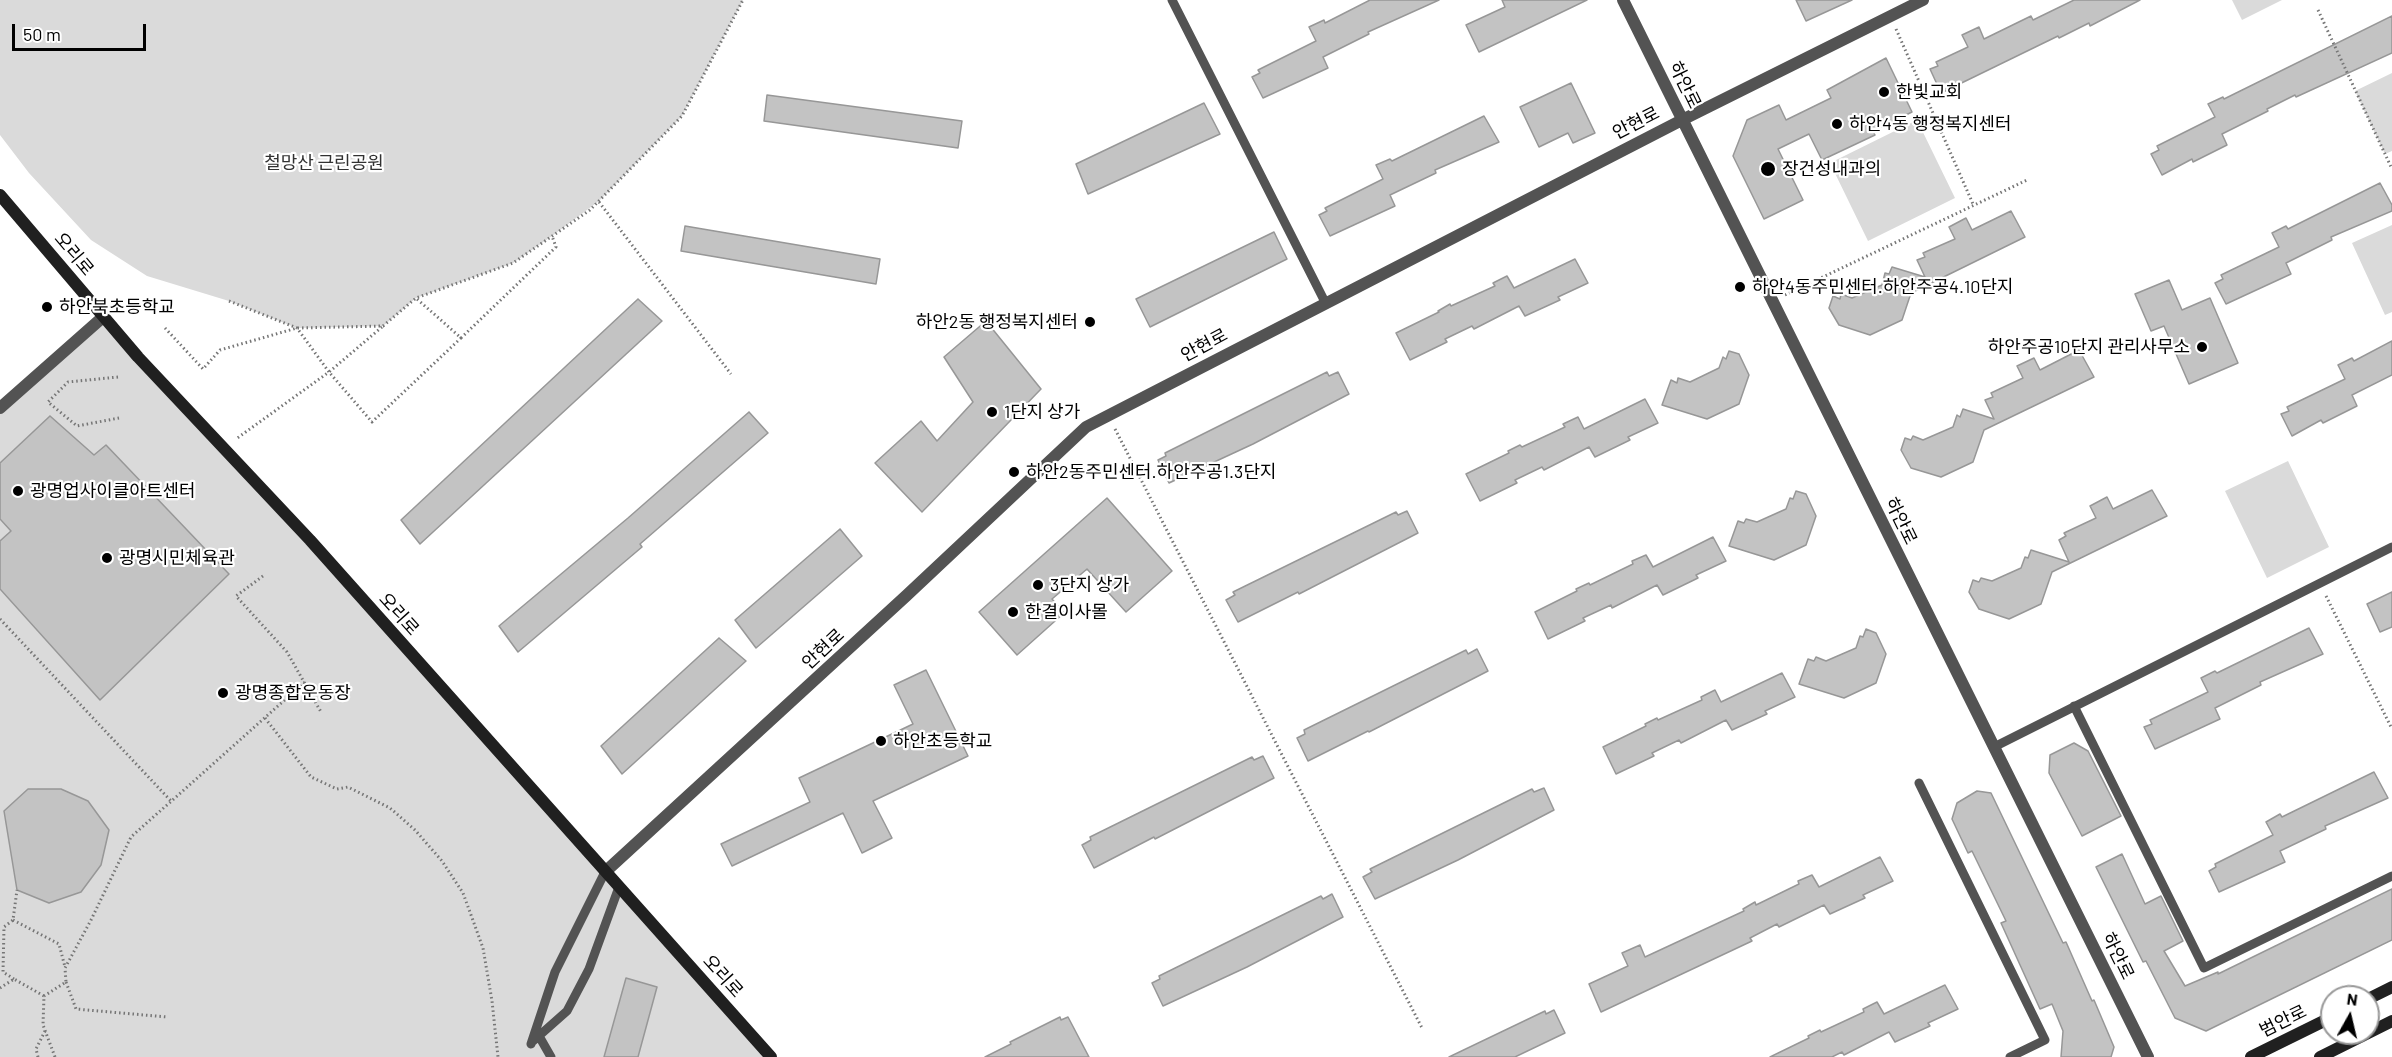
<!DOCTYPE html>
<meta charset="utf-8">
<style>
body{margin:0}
#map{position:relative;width:2392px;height:1057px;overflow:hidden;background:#fff;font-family:Barlow,sans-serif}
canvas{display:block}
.north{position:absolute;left:2320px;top:985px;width:60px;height:60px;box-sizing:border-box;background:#fff;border:2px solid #999;border-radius:50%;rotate:8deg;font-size:16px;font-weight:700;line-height:24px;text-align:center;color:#000}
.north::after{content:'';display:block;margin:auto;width:21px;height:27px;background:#000;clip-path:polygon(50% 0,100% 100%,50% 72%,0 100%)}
.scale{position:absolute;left:12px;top:24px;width:134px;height:27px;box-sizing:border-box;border:3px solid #000;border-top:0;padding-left:8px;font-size:18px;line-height:21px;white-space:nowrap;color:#000;-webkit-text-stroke:4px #fff;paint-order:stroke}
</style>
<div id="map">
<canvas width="2392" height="1057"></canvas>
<div class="north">N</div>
<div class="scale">50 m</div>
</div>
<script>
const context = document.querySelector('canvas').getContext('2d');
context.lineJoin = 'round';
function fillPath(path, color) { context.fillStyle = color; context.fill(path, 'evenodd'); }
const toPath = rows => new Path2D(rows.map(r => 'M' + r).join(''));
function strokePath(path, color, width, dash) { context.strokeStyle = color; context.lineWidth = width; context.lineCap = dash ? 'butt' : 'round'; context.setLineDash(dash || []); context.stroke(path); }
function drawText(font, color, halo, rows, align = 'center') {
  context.font = font + ' Barlow,"Noto Sans KR",sans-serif'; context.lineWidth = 4.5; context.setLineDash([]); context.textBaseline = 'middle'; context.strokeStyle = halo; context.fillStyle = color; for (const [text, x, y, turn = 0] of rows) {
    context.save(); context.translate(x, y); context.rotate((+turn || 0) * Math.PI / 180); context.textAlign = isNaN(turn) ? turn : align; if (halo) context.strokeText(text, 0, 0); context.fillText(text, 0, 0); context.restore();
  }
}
fillPath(toPath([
 [0,0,743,0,682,116,599,201,552,236,513,263,416,298,383,326,297,328,229,301,147,276,91,240,29,173,0,135],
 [2232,0,2282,0,2242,20],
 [2392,73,2392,151,2385,154,2355,91],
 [1917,120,1955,198,1868,241,1830,163],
 [2392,225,2392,312,2385,315,2352,243],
 [103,317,770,1057,0,1057,0,409],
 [2288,461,2329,547,2267,578,2225,491]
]), '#dadada');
const building = toPath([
 [1370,0,1439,0,1368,32,1369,34,1323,57,1328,68,1263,98,1252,77,1260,73,1258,70,1316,41,1309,27,1324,20,1325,23,1370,0],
 [1502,0,1587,0,1479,52,1466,25,1505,7,1502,0],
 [1796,0,1852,0,1806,21,1796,0],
 [2074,0,2140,0,2090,26,2089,23,2059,38,2058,36,1941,93,1930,69,1938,66,1936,62,1968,47,1962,35,1979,27,1984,39,2031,16,2033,20,2074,0],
 [2392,16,2392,53,2296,97,2295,95,2267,109,2268,111,2222,134,2227,145,2193,162,2192,159,2162,175,2151,154,2159,150,2157,146,2215,117,2208,104,2223,97,2224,99,2392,16],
 [1886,58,1912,112,1873,131,1875,135,1822,160,1809,134,1778,149,1803,200,1764,219,1733,156,1747,120,1779,105,1786,120,1831,98,1827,90,1886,58],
 [1571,83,1595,133,1573,143,1568,133,1539,147,1520,107,1571,83],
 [767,95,962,121,958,148,764,121,767,95],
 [1204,103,1220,134,1088,194,1076,164,1204,103],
 [1484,116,1499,142,1435,170,1436,173,1390,195,1395,206,1330,236,1319,215,1327,211,1325,208,1383,179,1376,165,1390,159,1392,161,1484,116],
 [2380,183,2392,205,2392,211,2331,237,2332,240,2286,263,2291,274,2226,304,2215,283,2223,279,2221,275,2279,247,2272,233,2286,226,2288,229,2380,183],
 [2011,211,2025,237,1911,293,1902,320,1870,335,1839,325,1829,308,1833,296,1840,299,1841,294,1852,298,1882,285,1885,273,1889,274,1892,267,1925,277,1917,260,1925,257,1923,253,1955,239,1949,227,1966,218,1972,230,2011,211],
 [685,226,880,259,876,284,681,251,685,226],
 [1274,232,1287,259,1150,327,1136,299,1274,232],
 [1575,259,1588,283,1558,297,1560,300,1525,316,1519,306,1474,329,1472,326,1445,339,1447,342,1410,360,1396,333,1439,312,1438,311,1450,304,1451,306,1495,286,1493,283,1507,276,1514,288,1575,259],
 [2169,280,2182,310,2210,298,2238,363,2189,384,2164,326,2151,331,2135,294,2169,280],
 [638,299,662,321,420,544,401,520,638,299],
 [986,321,1041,389,922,512,875,463,921,421,937,441,973,402,944,357,986,321],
 [2392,341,2392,375,2352,395,2357,406,2323,423,2321,420,2292,436,2281,414,2289,411,2287,407,2345,379,2338,365,2352,358,2354,361,2392,341],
 [2079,350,2094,377,1984,430,1973,462,1941,477,1911,468,1901,450,1905,438,1911,440,1913,436,1923,440,1953,427,1957,415,1960,417,1963,409,1994,419,1985,400,1993,397,1991,393,2023,378,2017,366,2034,358,2040,370,2079,350],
 [1729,351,1739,354,1749,375,1739,404,1707,419,1662,405,1671,380,1677,383,1678,378,1690,382,1719,368,1723,357,1726,359,1729,351],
 [1327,372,1329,376,1338,372,1349,394,1253,444,1169,483,1158,460,1166,456,1165,453,1327,372],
 [1645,399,1658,423,1628,437,1630,440,1595,457,1589,447,1544,470,1542,467,1515,480,1517,483,1480,501,1466,474,1509,453,1508,451,1520,445,1522,447,1565,427,1563,424,1578,417,1584,429,1645,399],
 [749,412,768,433,640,544,642,547,518,652,499,626,628,518,749,412],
 [50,416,94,455,106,445,229,574,100,700,0,589,0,541,11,531,0,519,0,463,50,416],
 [2152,490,2167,516,2052,572,2041,604,2009,619,1979,609,1969,592,1973,580,1979,582,1981,578,1992,581,2021,568,2025,557,2028,558,2031,550,2069,562,2059,540,2066,536,2064,533,2096,518,2090,506,2107,497,2113,509,2152,490],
 [1796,491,1806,494,1816,516,1806,545,1774,560,1729,546,1738,521,1744,523,1746,519,1757,522,1786,509,1790,498,1793,499,1796,491],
 [1107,498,1172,571,1126,612,1087,569,1052,599,1064,613,1017,655,979,612,1107,498],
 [1407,511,1418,533,1299,594,1298,592,1238,622,1226,600,1235,595,1233,592,1396,512,1398,515,1407,511],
 [840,529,862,556,756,648,735,620,840,529],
 [1713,537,1726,561,1696,575,1698,578,1663,595,1657,585,1612,608,1611,605,1583,618,1585,621,1548,639,1535,612,1577,591,1576,589,1589,583,1590,585,1633,564,1632,561,1646,555,1653,567,1713,537],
 [2392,592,2392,627,2380,632,2367,604,2392,592],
 [2309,628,2323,654,2260,682,2261,685,2215,708,2220,719,2155,749,2144,727,2152,724,2150,720,2208,692,2201,678,2215,671,2217,673,2309,628],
 [1866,629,1876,633,1886,654,1876,683,1844,698,1799,684,1808,659,1814,661,1816,657,1826,661,1856,648,1860,636,1863,637,1866,629],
 [719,638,746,661,622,774,601,746,719,638],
 [1477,649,1488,671,1369,732,1368,731,1308,761,1297,738,1305,734,1304,730,1466,650,1468,654,1477,649],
 [926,670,968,756,873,801,892,838,862,853,843,813,732,866,721,844,810,802,799,778,913,724,894,685,926,670],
 [1782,673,1795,697,1765,711,1767,714,1732,730,1726,720,1681,743,1679,740,1652,753,1654,756,1616,774,1603,747,1646,726,1645,724,1657,718,1658,720,1702,700,1701,697,1715,690,1721,702,1782,673],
 [2074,743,2088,751,2121,816,2082,836,2049,773,2050,755,2074,743],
 [1263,756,1274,778,1155,839,1154,837,1094,868,1082,845,1091,840,1090,837,1252,757,1254,760,1263,756],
 [2374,772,2388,798,2325,826,2326,829,2280,851,2285,862,2219,892,2209,871,2216,867,2215,864,2273,835,2266,822,2280,814,2282,817,2374,772],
 [1544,788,1554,810,1458,860,1375,899,1363,877,1372,872,1370,869,1532,789,1534,792,1544,788],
 [28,789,61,789,88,801,109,830,101,865,81,892,49,903,17,890,4,811,28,789],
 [1977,791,1991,793,2063,943,2066,942,2092,1001,2094,1000,2114,1047,2111,1057,2061,1057,2063,1031,2052,1004,2040,1009,2001,923,2006,921,1972,851,1968,853,1952,819,1957,803,1977,791],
 [2122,854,2145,904,2161,896,2183,941,2164,951,2185,986,2218,972,2218,974,2392,889,2392,940,2206,1031,2175,1018,2146,961,2143,962,2096,867,2122,854],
 [1880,857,1893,881,1863,895,1865,898,1830,914,1824,905,1779,927,1777,924,1750,938,1752,941,1601,1012,1589,984,1628,966,1622,953,1640,945,1645,957,1744,911,1743,909,1755,902,1756,905,1799,884,1798,881,1812,875,1819,887,1880,857],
 [1332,894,1343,917,1247,967,1163,1006,1152,983,1160,979,1159,976,1321,896,1323,899,1332,894],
 [626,978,657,987,638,1057,604,1057,626,978],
 [1945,985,1958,1009,1928,1023,1930,1026,1895,1042,1889,1032,1844,1055,1842,1052,1832,1057,1770,1057,1809,1038,1808,1036,1820,1030,1821,1032,1864,1012,1863,1009,1877,1002,1884,1014,1945,985],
 [1554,1010,1565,1033,1515,1057,1449,1057,1545,1011,1546,1014,1554,1010],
 [1060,1017,1061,1020,1068,1017,1089,1057,985,1057,1011,1044,1010,1042,1060,1017]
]);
fillPath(building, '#c3c3c3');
strokePath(building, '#979797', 1.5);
strokePath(toPath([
 [2318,10,2392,169],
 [1896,29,1973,204],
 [599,202,731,374],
 [1785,295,2027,180],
 [229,301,297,328,329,372,236,439],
 [382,327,329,372,372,422,461,338,416,298],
 [165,328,203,369,220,350,297,328,383,326,416,298,513,263,590,210,682,116,743,0],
 [461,338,556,247,552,236],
 [118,377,68,382,48,402,77,426,119,418],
 [1115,429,1422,1028],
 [263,576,236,596,287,652,321,712],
 [2326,596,2392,729],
 [0,619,171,801],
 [265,718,311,777,337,789,348,787,390,808,415,830,442,861,463,893,483,948,492,1001,498,1057],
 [13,920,59,944,65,967],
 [14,979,3,972,4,927,13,920,17,890],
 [66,982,76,1009,167,1017],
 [0,988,14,979,44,996],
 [38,1057,36,1049,45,1031],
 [55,1057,43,1025,44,996,66,982,65,968,91,920,131,837,305,682]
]), '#757575', 3, [1.5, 3]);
strokePath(toPath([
 [1172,0,1325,302],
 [2074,706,2204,968,2392,876],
 [1994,747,2392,547],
 [1919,783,2045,1040,2010,1057],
 [539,1036,551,1057],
 [532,1042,567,1011,589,969,619,887],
 [531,1044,555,972,605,872]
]), '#535353', 9);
strokePath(toPath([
 [0,408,103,317]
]), '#535353', 12);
strokePath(toPath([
 [1623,0,2148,1057],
 [605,872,906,596,1086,427,1682,120,1923,0]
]), '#535353', 12);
strokePath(toPath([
 [0,195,138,357,310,540,771,1057],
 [2368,999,2392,987],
 [2251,1057,2332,1017],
 [2320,1057,2392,1021]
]), '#202020', 12);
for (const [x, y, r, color] of [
 [1884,92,6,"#000"],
 [1837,124,6,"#000"],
 [1768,169,8,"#000"],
 [1740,287,6,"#000"],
 [47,307,6,"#000"],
 [1090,322,6,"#000"],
 [2202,347,6,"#000"],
 [992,412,6,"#000"],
 [1014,472,6,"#000"],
 [18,491,6,"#000"],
 [107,558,6,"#000"],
 [1038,585,6,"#000"],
 [1013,612,6,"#000"],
 [223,693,6,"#000"],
 [881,741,6,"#000"]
]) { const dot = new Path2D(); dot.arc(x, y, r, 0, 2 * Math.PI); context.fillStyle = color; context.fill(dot); strokePath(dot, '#fff', 2); }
drawText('18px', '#000', '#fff', [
 ["하안로",1685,85,64],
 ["안현로",1636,123,-27],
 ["오리로",74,254,50],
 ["안현로",1204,345,-28],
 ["하안로",1901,521,64],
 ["오리로",399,614,48],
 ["안현로",823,649,-43],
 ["하안로",2118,956,64],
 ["오리로",723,976,48],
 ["범안로",2283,1021,-26]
]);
drawText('18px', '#000', '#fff', [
 ["한빛교회",1896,92],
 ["하안4동 행정복지센터",1849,124],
 ["장건성내과의",1782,169],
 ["하안4동주민센터.하안주공4.10단지",1752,287],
 ["하안북초등학교",59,307],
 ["하안2동 행정복지센터",1078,322,"right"],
 ["하안주공10단지 관리사무소",2190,347,"right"],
 ["1단지 상가",1004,412],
 ["하안2동주민센터.하안주공1.3단지",1026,472],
 ["광명업사이클아트센터",30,491],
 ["광명시민체육관",119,558],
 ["3단지 상가",1050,585],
 ["한결이사몰",1025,612],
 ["광명종합운동장",235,693],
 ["하안초등학교",893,741]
], 'left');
drawText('18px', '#313131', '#fff', [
 ["철망산 근린공원",324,163]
]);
</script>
